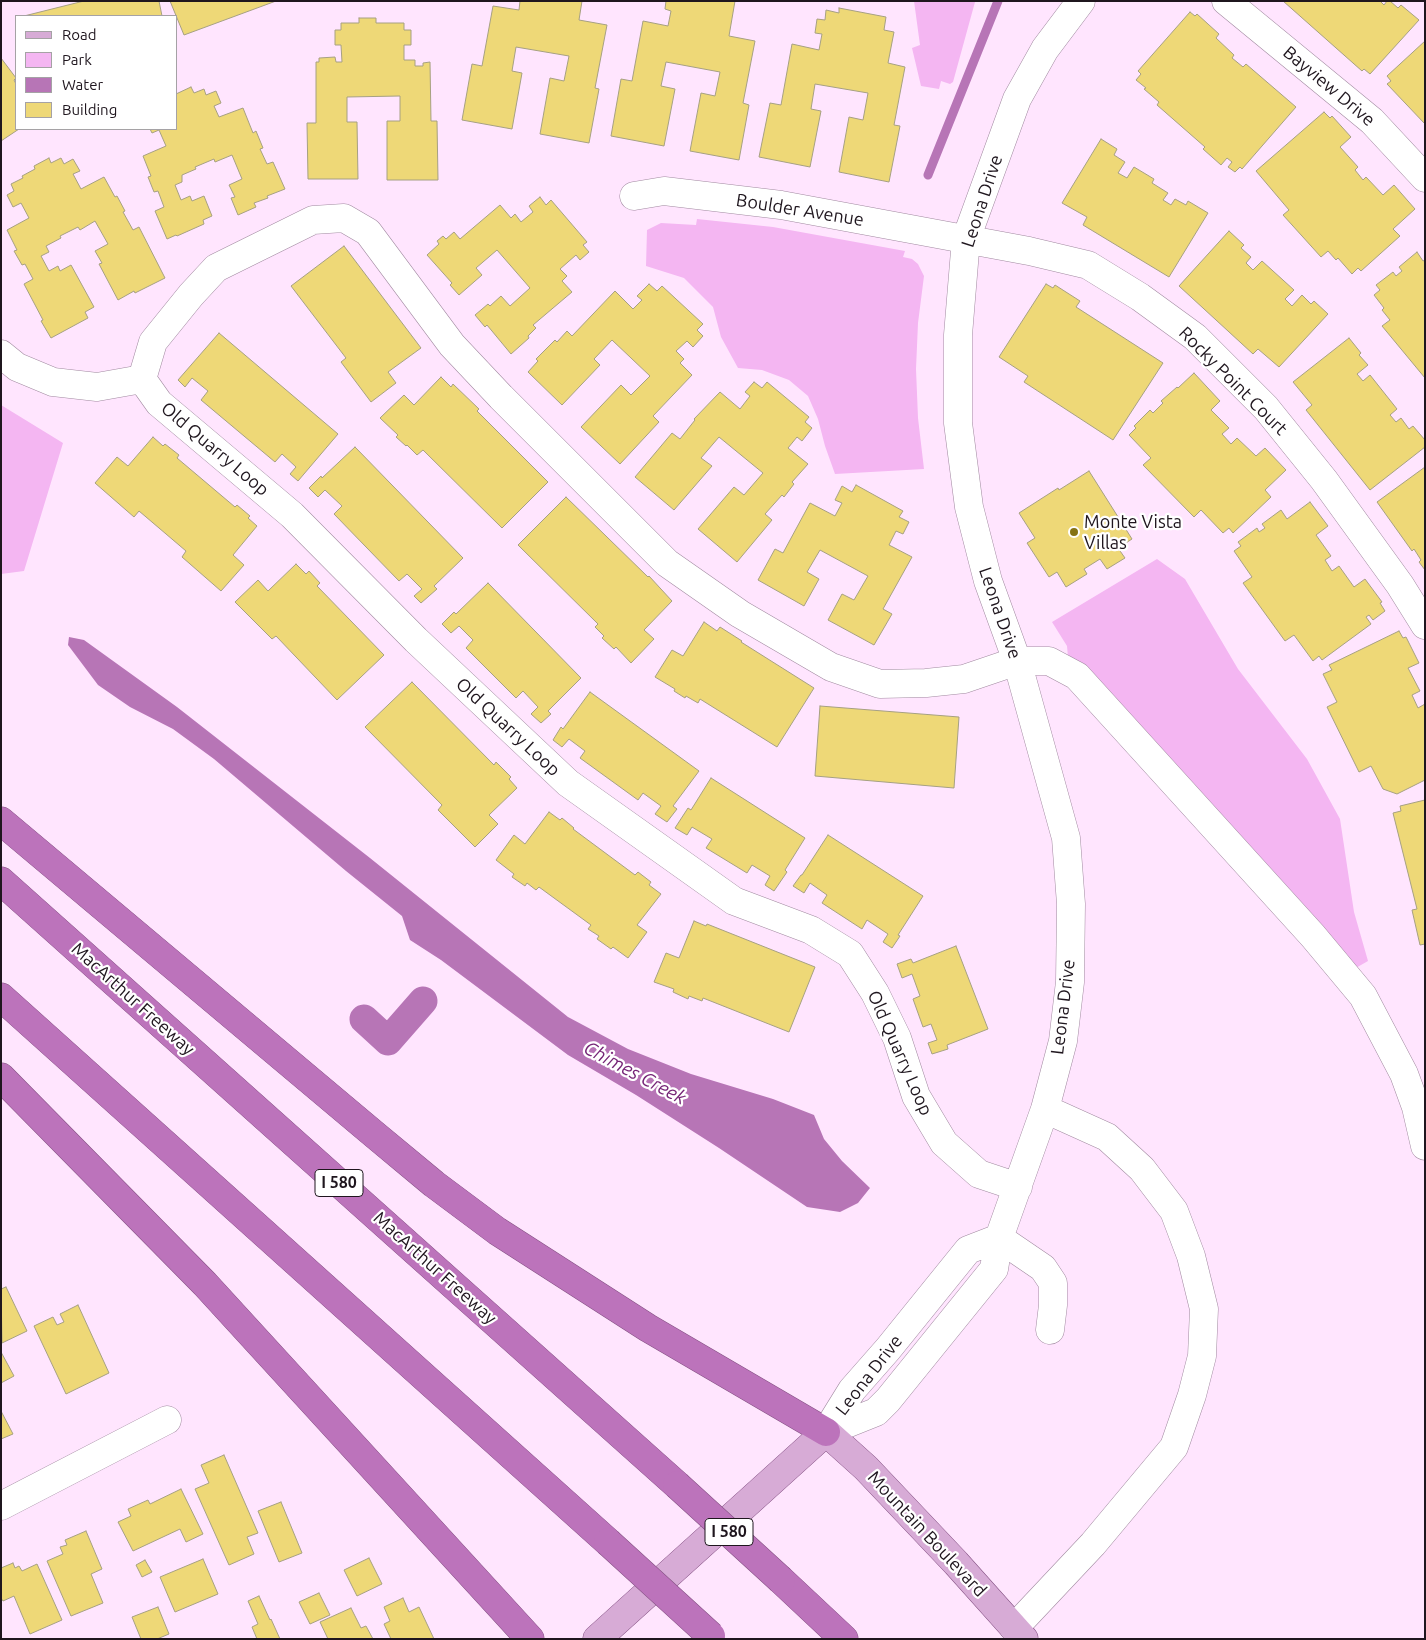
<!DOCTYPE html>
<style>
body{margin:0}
#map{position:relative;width:1426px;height:1640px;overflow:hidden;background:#ffe5fe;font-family:Ubuntu,sans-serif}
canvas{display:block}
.frame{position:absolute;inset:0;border:2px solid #1f161e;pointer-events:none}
.legend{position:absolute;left:15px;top:15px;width:162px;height:115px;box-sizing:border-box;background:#fff;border:1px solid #a5a2a5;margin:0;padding:6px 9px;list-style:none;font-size:15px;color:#1f161e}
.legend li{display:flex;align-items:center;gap:10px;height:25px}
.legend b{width:25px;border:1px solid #a5a2a5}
</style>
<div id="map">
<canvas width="1426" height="1640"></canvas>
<div class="frame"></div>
<ul class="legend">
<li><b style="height:6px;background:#d7abd6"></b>Road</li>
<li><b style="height:14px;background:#f4b6f2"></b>Park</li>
<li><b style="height:14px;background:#b775b6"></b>Water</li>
<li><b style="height:14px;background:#eed877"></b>Building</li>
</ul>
</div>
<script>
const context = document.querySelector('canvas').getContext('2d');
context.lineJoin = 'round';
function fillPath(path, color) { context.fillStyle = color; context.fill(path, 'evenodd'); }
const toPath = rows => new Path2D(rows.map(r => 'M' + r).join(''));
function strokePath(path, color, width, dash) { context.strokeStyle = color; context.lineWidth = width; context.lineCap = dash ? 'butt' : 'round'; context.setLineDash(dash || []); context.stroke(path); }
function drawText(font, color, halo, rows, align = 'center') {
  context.font = font + ' Ubuntu,sans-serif'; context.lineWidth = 4.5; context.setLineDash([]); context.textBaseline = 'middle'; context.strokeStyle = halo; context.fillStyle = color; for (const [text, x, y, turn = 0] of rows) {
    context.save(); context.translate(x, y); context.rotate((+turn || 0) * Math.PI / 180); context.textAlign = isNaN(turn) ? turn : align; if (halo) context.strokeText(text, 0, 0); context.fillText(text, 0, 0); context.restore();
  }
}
fillPath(toPath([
 [914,1,975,2,953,82,950,84,941,81,939,89,921,86,912,48,920,45],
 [697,219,773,227,905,251,903,257,912,259,918,264,924,276,918,323,916,369,918,418,924,469,835,474,825,446,818,419,808,396,789,380,762,370,738,368,721,337,713,307,684,278,646,266,647,230,661,223,696,225],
 [1,405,63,443,24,571,1,574],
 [1157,559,1185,579,1238,669,1307,759,1340,819,1354,912,1368,961,1354,969,1068,657,1067,646,1052,622]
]), '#f4b6f2');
fillPath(toPath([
 [69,637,84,640,177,707,370,858,568,1017,628,1049,691,1074,773,1099,814,1115,824,1139,842,1161,870,1188,858,1203,840,1212,807,1207,719,1148,636,1095,568,1055,441,960,410,940,402,916,346,871,214,759,173,729,130,707,98,685,68,645]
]), '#b775b6');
strokePath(toPath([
 [928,175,998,1]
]), '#b775b6', 9);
strokePath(toPath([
 [364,1019,388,1041,423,1001]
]), '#b775b6', 29);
const building = toPath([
 [84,1,159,1,162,16,24,16,84,1],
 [170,1,276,1,184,35,170,1],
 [520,1,582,1,579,20,607,25,595,88,599,89,589,143,540,134,550,78,564,81,569,56,516,47,512,71,522,73,512,129,462,120,472,64,482,66,493,6,519,10,520,1],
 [666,1,735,1,729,36,755,41,743,103,749,105,739,160,690,151,701,93,715,96,720,72,666,62,661,86,675,89,664,146,611,136,621,79,632,81,643,21,668,26,671,11,665,9,666,1],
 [1283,1,1380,1,1384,5,1387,1,1390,1,1398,8,1401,5,1419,20,1370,74,1364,69,1362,71,1283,1],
 [839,8,886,17,884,30,894,32,888,63,905,67,894,125,900,126,889,182,839,172,849,117,863,120,868,93,815,84,811,109,821,111,810,167,759,157,770,103,781,105,792,44,819,50,822,34,815,33,817,19,825,20,826,10,839,13,839,8],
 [1190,12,1195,16,1197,14,1219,34,1216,38,1234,55,1232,58,1243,67,1246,64,1296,107,1242,169,1240,167,1235,172,1228,167,1232,162,1227,158,1221,165,1203,149,1205,147,1157,105,1159,102,1144,89,1146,88,1136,80,1141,74,1138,71,1190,12],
 [359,18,376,18,376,23,404,23,404,30,411,30,411,45,404,45,404,60,415,60,415,66,423,66,423,63,430,62,431,121,437,121,438,180,387,180,387,121,400,121,400,96,347,97,347,122,357,122,358,179,308,179,307,123,316,123,316,62,319,62,319,58,335,57,336,62,342,62,341,45,335,45,335,30,341,30,341,23,359,23,359,18],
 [1425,41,1425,124,1387,84,1391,81,1387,76,1425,41],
 [1,58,16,78,14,80,16,84,16,129,19,129,1,141,1,58],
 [191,87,194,93,204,89,206,95,216,91,221,103,214,106,219,117,243,108,253,133,256,131,263,148,260,149,267,164,273,162,285,189,267,196,268,198,254,203,256,207,238,215,231,198,235,197,229,185,242,179,232,155,215,162,214,159,195,167,196,169,182,175,182,182,175,185,181,200,190,196,192,201,204,196,212,216,203,220,204,224,177,236,176,235,167,239,155,211,164,207,158,191,154,192,148,177,151,176,143,156,166,146,159,130,152,133,150,129,176,129,176,94,191,87],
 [1324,112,1330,118,1332,116,1351,137,1340,147,1358,167,1355,170,1363,180,1366,177,1383,195,1394,185,1415,209,1393,229,1400,236,1361,271,1358,268,1352,274,1338,258,1336,260,1328,251,1321,257,1283,215,1289,210,1256,171,1324,112],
 [1101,139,1117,149,1114,155,1125,162,1118,173,1127,178,1134,167,1154,179,1152,183,1168,193,1163,200,1171,205,1175,199,1186,205,1188,201,1208,213,1169,277,1083,225,1087,217,1062,203,1101,139],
 [49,158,51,163,61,158,64,164,73,159,80,171,73,174,81,189,104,177,115,197,117,196,125,211,123,212,133,230,139,227,165,278,135,293,134,291,118,300,99,264,102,263,95,251,108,244,95,221,80,230,78,227,60,236,61,238,46,246,49,252,41,256,49,271,58,266,60,271,71,265,94,307,85,312,88,318,51,338,41,321,43,320,24,284,33,279,25,264,22,265,14,251,17,250,7,230,29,218,21,203,13,207,7,195,14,191,11,184,23,178,22,176,35,169,34,166,49,158],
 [540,197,546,205,551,200,587,242,583,245,589,252,580,260,576,255,560,269,567,276,562,281,572,292,533,325,536,328,528,336,529,338,511,354,487,325,485,327,475,315,488,304,490,306,501,296,510,306,530,288,497,250,476,268,482,275,459,295,450,285,452,283,427,255,439,244,437,241,443,236,446,239,454,232,460,239,500,205,511,218,515,214,521,222,533,212,529,206,540,197],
 [1229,231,1244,245,1241,248,1251,257,1246,263,1253,270,1262,261,1294,290,1285,299,1292,306,1302,295,1311,304,1314,301,1328,314,1279,367,1258,349,1253,354,1179,286,1229,231],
 [344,246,421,348,388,372,396,383,371,402,341,362,346,358,291,286,344,246],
 [1417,252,1423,261,1425,260,1425,378,1382,326,1390,320,1382,310,1384,308,1374,295,1380,290,1376,285,1393,272,1396,276,1402,271,1399,267,1417,252],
 [649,284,657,291,662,286,703,324,697,330,703,336,693,347,687,341,676,351,684,359,680,363,692,375,653,416,659,422,620,464,581,427,621,385,631,395,650,376,612,340,594,359,600,365,562,405,528,372,538,361,536,359,555,340,557,342,567,331,572,336,615,291,633,309,642,300,637,296,649,284],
 [1046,284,1053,288,1055,285,1080,301,1076,307,1163,363,1113,440,1024,382,1028,376,999,357,1046,284],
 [219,333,338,434,298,481,290,474,296,467,282,454,275,462,201,400,208,391,192,378,185,387,178,380,219,333],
 [1349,338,1361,353,1359,355,1368,365,1357,374,1363,381,1370,375,1397,409,1390,415,1396,422,1401,418,1409,429,1413,426,1425,440,1425,447,1370,490,1306,410,1312,405,1293,382,1349,338],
 [1194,373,1220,401,1211,410,1229,428,1222,434,1231,444,1237,438,1256,456,1265,448,1286,470,1265,490,1271,497,1233,533,1229,528,1223,533,1201,510,1194,517,1143,465,1151,458,1129,435,1136,428,1134,426,1150,410,1153,413,1163,403,1161,401,1177,387,1178,388,1194,373],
 [441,377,451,387,453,384,479,409,477,411,548,482,502,528,423,450,417,455,407,445,406,446,396,437,398,435,380,418,404,395,414,405,441,377],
 [754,382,762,388,767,382,809,417,805,422,812,428,802,441,797,437,788,448,808,464,792,482,794,484,784,497,782,495,765,514,772,520,737,562,698,529,734,487,744,495,763,473,719,437,701,458,712,466,674,510,635,477,672,433,680,439,695,420,694,419,720,392,740,409,750,396,745,392,754,382],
 [153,437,163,446,165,444,179,455,177,458,235,507,237,505,250,516,248,518,257,526,233,555,244,565,221,591,182,557,186,551,139,511,134,517,95,483,117,457,128,466,153,437],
 [355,447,463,558,434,586,437,589,421,603,414,596,422,589,407,574,399,581,334,514,342,506,325,490,318,497,309,488,321,476,322,478,355,447],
 [1425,467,1425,570,1419,562,1421,560,1414,549,1412,551,1377,502,1425,467],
 [1089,471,1132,539,1118,548,1125,558,1107,569,1100,559,1084,569,1087,574,1066,587,1057,572,1049,577,1027,543,1035,538,1019,513,1058,488,1059,490,1089,471],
 [856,485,903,511,899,517,909,522,903,534,896,531,889,545,912,557,883,609,892,614,874,645,828,620,842,594,854,600,868,576,820,550,807,572,819,579,804,606,758,580,775,549,783,553,810,503,835,516,842,503,835,500,842,486,852,492,856,485],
 [566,497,648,577,649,576,672,601,644,630,654,639,631,663,616,647,614,649,602,638,604,636,595,627,598,624,518,545,566,497],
 [1310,502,1328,526,1316,535,1331,556,1325,560,1332,571,1339,566,1354,587,1365,579,1382,602,1380,603,1385,611,1373,620,1369,615,1366,617,1371,624,1322,660,1319,656,1313,661,1294,635,1285,641,1243,583,1252,577,1234,551,1241,546,1238,542,1257,528,1259,532,1265,528,1262,524,1281,510,1287,519,1310,502],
 [296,564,306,574,309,571,320,583,317,586,384,655,337,700,276,636,272,639,235,602,258,580,268,591,296,564],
 [488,583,581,678,548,711,551,714,541,723,531,714,538,707,523,691,516,698,466,648,473,640,459,626,451,633,442,624,454,612,456,614,488,583],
 [704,622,717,631,720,627,742,641,741,642,814,688,777,747,700,699,698,703,686,696,685,698,674,691,675,689,655,677,672,650,683,656,704,622],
 [1399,631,1403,638,1406,637,1419,663,1408,668,1420,691,1412,695,1418,708,1425,704,1425,780,1397,794,1383,789,1371,766,1359,772,1327,707,1337,702,1323,674,1332,670,1329,665,1399,631],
 [412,682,494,765,496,762,511,777,509,779,517,788,489,815,498,824,475,847,438,810,442,805,365,727,412,682],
 [590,692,699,771,673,806,677,809,667,822,655,814,661,806,643,793,638,800,580,758,585,751,569,739,562,747,553,740,561,727,563,729,590,692],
 [820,706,959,717,954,788,815,776,820,706],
 [711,778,805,838,785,870,787,872,774,891,765,885,770,876,752,865,747,873,706,848,712,839,692,827,687,835,675,828,688,808,691,810,711,778],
 [1425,800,1425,944,1420,945,1412,910,1417,909,1393,813,1401,811,1400,806,1425,800],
 [549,812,560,820,562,818,574,828,573,829,635,875,638,872,651,882,649,885,661,894,637,925,647,932,628,958,613,947,611,949,597,939,599,936,588,929,591,925,539,887,536,890,527,883,525,886,512,877,514,874,496,860,514,835,525,844,549,812],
 [828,835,923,896,898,935,900,936,892,948,883,942,888,934,867,920,862,929,822,903,827,895,810,883,804,893,793,886,801,875,802,875,828,835],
 [694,921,706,926,707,924,815,967,789,1032,703,998,702,1001,689,996,688,999,673,992,674,989,654,982,666,953,679,958,694,921],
 [956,946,988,1029,947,1045,948,1049,932,1054,928,1043,937,1040,931,1024,923,1027,913,999,920,996,912,974,902,978,897,964,911,959,913,963,956,946],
 [6,1287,27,1331,2,1343,1,1289,6,1287],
 [78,1305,109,1373,66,1394,34,1326,53,1317,57,1325,64,1322,60,1314,78,1305],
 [1,1352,14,1376,1,1383,1,1352],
 [1,1411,13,1434,1,1439,1,1411],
 [224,1455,258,1533,247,1537,254,1554,229,1565,195,1489,209,1483,201,1465,224,1455],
 [181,1489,203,1534,186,1542,180,1529,133,1551,118,1522,131,1516,128,1509,148,1500,150,1504,181,1489],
 [281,1502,302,1553,279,1562,258,1511,281,1502],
 [86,1531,102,1569,91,1574,103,1603,71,1616,47,1561,63,1554,60,1547,67,1545,65,1540,86,1531],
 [369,1558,382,1584,357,1596,344,1570,369,1558],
 [203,1559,218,1594,175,1612,160,1577,203,1559],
 [145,1560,152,1572,142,1577,136,1565,145,1560],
 [13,1563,15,1568,19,1566,22,1571,37,1564,62,1620,30,1634,14,1596,3,1601,1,1598,1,1568,13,1563],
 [319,1593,330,1615,310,1624,299,1602,319,1593],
 [259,1596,270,1620,271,1619,280,1639,257,1639,252,1627,258,1624,248,1601,259,1596],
 [403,1598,409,1612,419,1607,434,1639,391,1639,384,1624,390,1621,384,1607,403,1598],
 [158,1607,169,1634,157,1639,141,1639,132,1617,158,1607],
 [351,1608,361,1628,366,1626,373,1639,328,1639,320,1622,351,1608]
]);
fillPath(building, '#eed877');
strokePath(building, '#a6a082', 1);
const minor = toPath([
 [1226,1,1372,121,1425,178],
 [634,196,664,191,781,205,1029,251,1088,265,1140,297,1195,337,1266,408,1324,480,1400,585,1425,625],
 [1,354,17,367,53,382,97,387,142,379],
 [1018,1187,979,1174,944,1143,916,1096,897,1038,875,993,850,954,811,930,734,901,568,783,416,640,292,515,159,403,142,379,153,342,191,295,216,268,313,220,344,218,368,232,452,345,501,397,667,563,740,614,831,667,880,684,926,683,964,679,1017,661,1049,661,1077,676,1313,936,1363,996,1404,1074,1416,1107,1425,1146],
 [999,1238,1043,1268,1053,1283,1053,1305,1050,1330],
 [826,1432,876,1412,888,1400,994,1269,999,1238,1045,1109,1063,1041,1070,982,1071,904,1066,838,1017,661,988,581,969,507,958,423,958,335,966,239,1017,99,1045,49,1081,1],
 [826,1432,852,1390,888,1349,968,1250,999,1238],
 [1,1506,167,1420],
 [1014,1628,1093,1544,1174,1447,1192,1395,1202,1356,1204,1309,1191,1256,1174,1211,1142,1169,1107,1137,1045,1109]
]);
const major = toPath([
 [597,1639,826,1432,866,1468,956,1563,1024,1639]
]);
const highway = toPath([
 [1,821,375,1135,434,1184,497,1231,648,1328,826,1432],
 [1,881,677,1485],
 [1,997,608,1542],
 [1,1077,205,1284,530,1639],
 [781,1580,844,1639]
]);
strokePath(minor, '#a18aa0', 29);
strokePath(major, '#855284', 29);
strokePath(highway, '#855284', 29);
strokePath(minor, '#fff', 28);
strokePath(major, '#d7abd6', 28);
strokePath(highway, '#bc73bb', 28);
const highwayBridge = toPath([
 [677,1485,781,1580],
 [608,1542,711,1636]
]);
strokePath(highwayBridge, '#855284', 29, []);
strokePath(highwayBridge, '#bc73bb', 28);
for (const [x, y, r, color] of [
 [1074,532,5,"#857213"]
]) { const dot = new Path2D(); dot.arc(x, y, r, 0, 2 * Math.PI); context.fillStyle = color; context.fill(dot); strokePath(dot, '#fff', 2); }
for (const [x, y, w] of [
 [339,1183,48],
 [729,1532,48]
]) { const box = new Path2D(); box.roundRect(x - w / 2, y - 13.5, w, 27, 4); context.fillStyle = '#fff'; context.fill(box); strokePath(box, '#1f161e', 1); }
drawText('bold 16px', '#1f161e', null, [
 ["I 580",339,1183],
 ["I 580",729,1532]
]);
drawText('18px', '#1f161e', '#fff', [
 ["Bayview Drive",1329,86,40],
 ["Leona Drive",982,201,-72],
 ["Boulder Avenue",800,210,9],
 ["Rocky Point Court",1233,381,45],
 ["Old Quarry Loop",215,449,40],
 ["Leona Drive",1000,613,71],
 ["Old Quarry Loop",508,727,43],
 ["MacArthur Freeway",133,999,42],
 ["Leona Drive",1063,1007,-83],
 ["Old Quarry Loop",900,1053,66],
 ["MacArthur Freeway",435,1268,42],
 ["Leona Drive",869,1375,-52],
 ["Mountain Boulevard",927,1534,47]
]);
drawText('18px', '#1f161e', '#fff', [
 ["Monte Vista",1084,522],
 ["Villas",1084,543]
], 'left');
drawText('italic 19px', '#762677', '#fff', [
 ["Chimes Creek",635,1073,28]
]);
</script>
